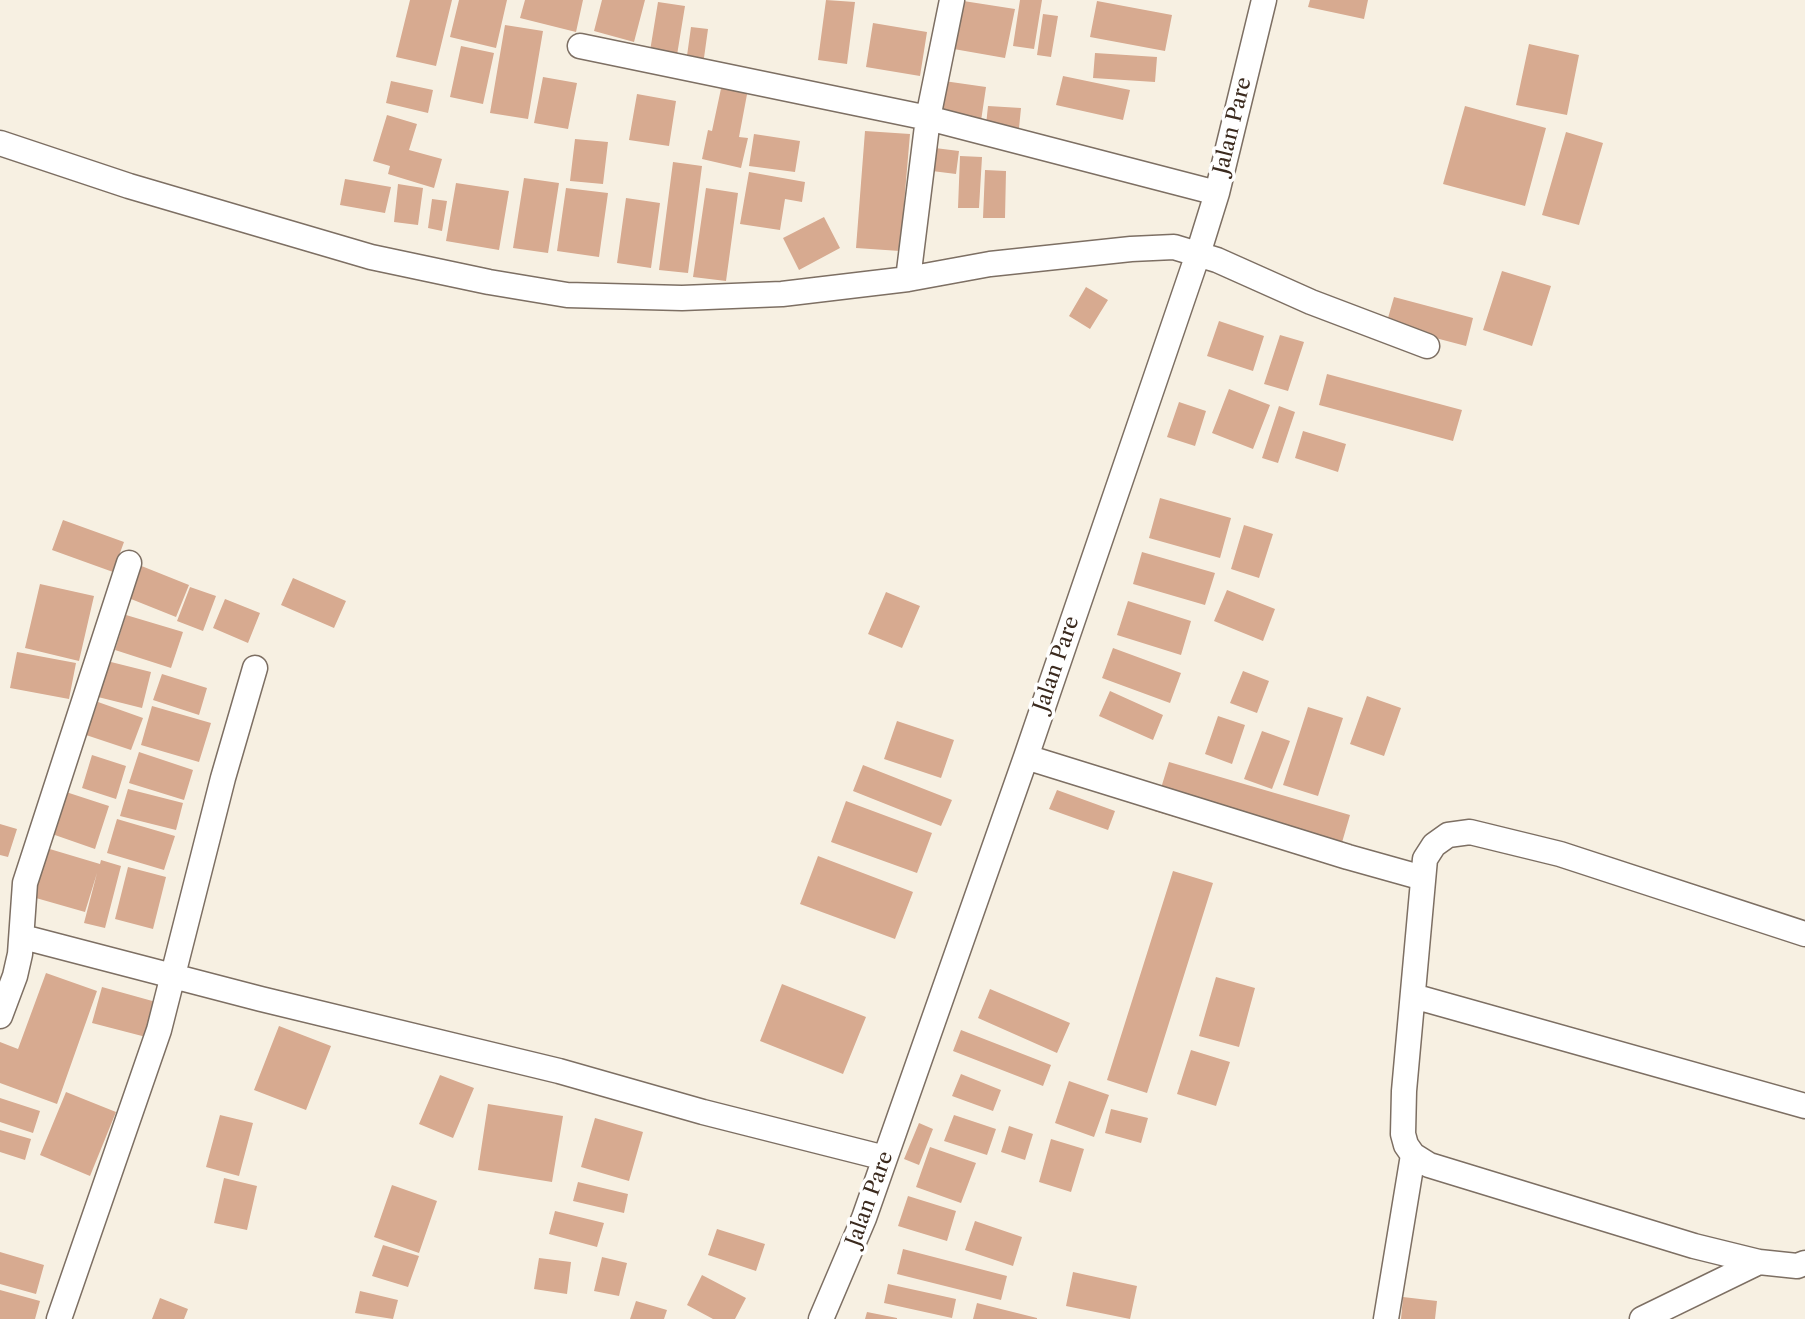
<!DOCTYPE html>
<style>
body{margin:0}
canvas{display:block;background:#f7f0e2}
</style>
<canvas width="1805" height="1319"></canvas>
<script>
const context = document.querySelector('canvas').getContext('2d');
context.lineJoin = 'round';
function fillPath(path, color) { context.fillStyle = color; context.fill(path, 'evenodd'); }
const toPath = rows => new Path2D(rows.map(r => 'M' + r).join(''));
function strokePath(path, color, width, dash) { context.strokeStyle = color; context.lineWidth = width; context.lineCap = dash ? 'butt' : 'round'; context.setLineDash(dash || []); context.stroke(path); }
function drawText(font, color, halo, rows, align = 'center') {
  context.font = font + ' "Libre Caslon Text",serif'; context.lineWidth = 7; context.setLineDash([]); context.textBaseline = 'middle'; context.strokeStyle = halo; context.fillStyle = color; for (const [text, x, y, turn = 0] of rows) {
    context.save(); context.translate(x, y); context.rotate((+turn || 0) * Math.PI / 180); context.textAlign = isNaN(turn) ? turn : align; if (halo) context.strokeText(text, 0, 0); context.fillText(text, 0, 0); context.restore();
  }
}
fillPath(toPath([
 [410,0,452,0,436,66,396,57],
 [459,0,507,0,496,48,450,37],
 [525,0,583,0,576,32,520,18],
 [602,0,645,0,634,42,594,31],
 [826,0,855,2,847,64,818,60],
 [957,0,1015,9,1005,58,948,48],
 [1020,0,1042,0,1034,49,1013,46],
 [1310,0,1368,0,1364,19,1308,7],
 [1097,1,1172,15,1165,51,1090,37],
 [658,2,685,6,677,55,650,51],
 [1043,14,1058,16,1051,57,1037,55],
 [873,23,927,32,920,76,866,67],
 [505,25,543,31,528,119,490,113],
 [691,27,708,29,703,65,686,63],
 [1529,44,1579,55,1567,115,1516,105],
 [461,46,494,53,483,104,450,97],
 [1095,53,1157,57,1155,82,1093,78],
 [1063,76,1130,90,1123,120,1056,105],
 [543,77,577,83,568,129,534,123],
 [391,81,433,90,428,113,386,103],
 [944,81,986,87,981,121,939,115],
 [722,84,748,89,739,137,748,138,741,168,702,159,708,130,712,131],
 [637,94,676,101,669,146,629,140],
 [988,106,1021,108,1019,128,986,125],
 [1465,106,1546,128,1525,206,1443,184],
 [387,115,417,124,409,150,442,159,434,188,388,174,390,166,373,161],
 [865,131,910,134,900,251,856,248],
 [1566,132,1603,143,1579,225,1542,215],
 [754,134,800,141,795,172,749,166],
 [575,139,608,142,603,184,570,181],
 [927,147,959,151,956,174,924,170],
 [960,156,982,157,979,208,958,208],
 [673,162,702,166,688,273,659,270],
 [985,170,1006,171,1005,218,983,218],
 [749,172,805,182,802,202,785,199,780,230,740,224],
 [524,178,559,183,548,253,513,248],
 [345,179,391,187,385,213,340,205],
 [456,183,509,191,499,250,446,241],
 [398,184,423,188,418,225,394,222],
 [566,188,608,193,599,257,557,251],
 [706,188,738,193,726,281,693,277],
 [626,198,660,203,651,268,617,263],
 [432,199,447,201,442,231,428,228],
 [824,217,840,248,799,270,783,238],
 [1502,271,1551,286,1532,346,1483,330],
 [1086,287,1108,300,1090,329,1069,316],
 [1394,297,1473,318,1466,346,1386,325],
 [1219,321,1264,336,1253,371,1207,356],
 [1280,335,1304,342,1288,391,1264,384],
 [1327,374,1462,410,1453,441,1319,405],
 [1229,389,1270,405,1253,449,1212,433],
 [1179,402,1206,411,1195,446,1167,437],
 [1279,406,1295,412,1278,463,1262,458],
 [1303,431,1346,444,1338,472,1295,458],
 [1160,498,1231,518,1220,558,1149,538],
 [63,520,124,542,113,572,52,550],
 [1244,525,1273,534,1259,578,1231,569],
 [1142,552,1215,573,1205,605,1133,584],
 [139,565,189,585,176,617,126,597],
 [293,578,346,601,334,628,281,605],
 [40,584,94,596,79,661,25,648],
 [190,587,216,596,203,631,177,621],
 [1227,590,1275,609,1263,641,1214,621],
 [886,592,920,606,902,648,868,634],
 [225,599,260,613,248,643,213,628],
 [1128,601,1191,621,1181,655,1117,635],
 [126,615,183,632,171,668,115,650],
 [1113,648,1181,673,1170,703,1102,678],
 [17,652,76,663,69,699,10,688],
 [107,661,151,672,142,708,98,697],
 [1243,671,1269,681,1257,713,1230,703],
 [162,674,207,688,199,715,153,700],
 [1110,691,1163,715,1153,740,1099,716],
 [1367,696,1401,708,1384,756,1350,744],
 [98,702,143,718,131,750,86,735],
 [152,706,211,723,199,762,141,745],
 [1308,707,1343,718,1318,796,1283,785],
 [1218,716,1245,725,1232,764,1205,754],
 [897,721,954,740,941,778,884,759],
 [1262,731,1290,741,1272,789,1244,779],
 [139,752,193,770,184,800,129,783],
 [92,755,126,766,116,799,82,788],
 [1169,762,1350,815,1336,863,1154,811],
 [863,765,952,800,941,826,853,791],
 [128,789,183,803,176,830,120,816],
 [1057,790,1115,811,1108,830,1049,809],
 [66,792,109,806,95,849,52,834],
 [846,801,932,833,917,873,831,842],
 [117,819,175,836,164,870,107,853],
 [0,824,17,829,8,857,0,855],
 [43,847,100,864,101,860,121,866,105,928,84,923,97,873,85,912,29,896],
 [818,856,913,892,895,939,800,904],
 [128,867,166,877,153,929,115,919],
 [1173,871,1213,883,1147,1093,1107,1080],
 [46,973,97,991,57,1104,0,1083,0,1042,18,1049],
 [1216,977,1255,988,1239,1047,1199,1036],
 [782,984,866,1017,843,1074,760,1041],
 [102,987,156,1002,146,1037,92,1023],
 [990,989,1070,1023,1057,1053,978,1018],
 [279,1026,331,1046,306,1110,254,1090],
 [961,1030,1051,1065,1043,1086,953,1051],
 [1191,1050,1230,1062,1216,1106,1177,1094],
 [961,1074,1001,1090,993,1111,952,1096],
 [440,1075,474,1088,453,1138,419,1124],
 [1069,1081,1109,1095,1094,1137,1055,1123],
 [66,1092,116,1112,90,1176,40,1155],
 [0,1098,40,1111,33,1133,0,1122],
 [488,1104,563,1116,552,1182,478,1170],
 [1111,1109,1148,1118,1141,1143,1105,1133],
 [220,1115,253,1123,239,1176,206,1167],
 [954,1115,996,1129,987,1155,944,1141],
 [595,1118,643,1132,629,1181,581,1167],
 [919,1123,933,1129,919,1165,904,1159],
 [1009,1126,1033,1134,1025,1160,1001,1152],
 [0,1130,31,1139,25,1160,0,1152],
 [1051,1139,1084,1149,1071,1192,1039,1182],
 [930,1147,976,1163,961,1203,916,1187],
 [224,1178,257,1186,247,1230,214,1223],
 [578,1182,628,1194,624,1213,573,1201],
 [392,1185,437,1201,419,1253,374,1237],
 [908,1196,956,1211,947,1241,898,1226],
 [555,1211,604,1223,597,1247,549,1234],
 [975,1221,1022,1237,1013,1266,965,1250],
 [717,1229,765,1244,756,1271,708,1255],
 [383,1245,419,1256,408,1287,372,1276],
 [903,1249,1007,1276,1001,1300,897,1274],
 [0,1252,44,1265,36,1294,0,1284],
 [602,1257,627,1263,619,1296,594,1291],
 [539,1258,571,1262,567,1294,534,1289],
 [1073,1272,1137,1286,1130,1319,1066,1306],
 [702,1275,746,1298,735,1319,713,1319,687,1305],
 [888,1284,956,1299,952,1318,884,1303],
 [0,1290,40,1301,35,1319,0,1319],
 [360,1291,398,1300,393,1319,355,1313],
 [1403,1297,1437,1301,1435,1319,1401,1319],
 [160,1298,188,1309,184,1319,152,1319],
 [636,1301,667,1310,664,1319,630,1319],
 [977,1303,1037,1318,1037,1319,973,1319],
 [867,1312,897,1318,897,1319,865,1319]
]), '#d7aa90');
const street = toPath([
 [580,46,928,118,1217,193],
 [0,143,129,186,371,257,489,282,567,295,682,298,782,294,908,279,990,264,1131,249,1174,247,1217,260,1311,302,1427,346],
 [908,279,928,118,952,0],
 [1026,757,1348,857,1423,878],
 [1805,934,1560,854,1470,832,1448,835,1434,845,1425,859,1404,1091,1403,1134,1406,1145,1413,1155,1429,1165,1694,1246,1759,1262,1797,1266,1805,1263],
 [23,937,261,999,559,1071,703,1112,885,1158],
 [1413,996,1805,1106],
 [0,1016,15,976,20,954,25,883,129,563],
 [59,1319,159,1030,223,778,255,668],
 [821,1319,864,1218,1026,757,1198,254,1217,193,1264,0],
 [1386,1319,1413,1155],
 [1642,1319,1759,1262]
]);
strokePath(street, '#7d6f63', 27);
strokePath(street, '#fff', 24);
drawText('21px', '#3b2a1e', '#fff', [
 ["Jalan Pare",1233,126,-76],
 ["Jalan Pare",1057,664,-71],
 ["Jalan Pare",870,1199,-70]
]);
</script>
